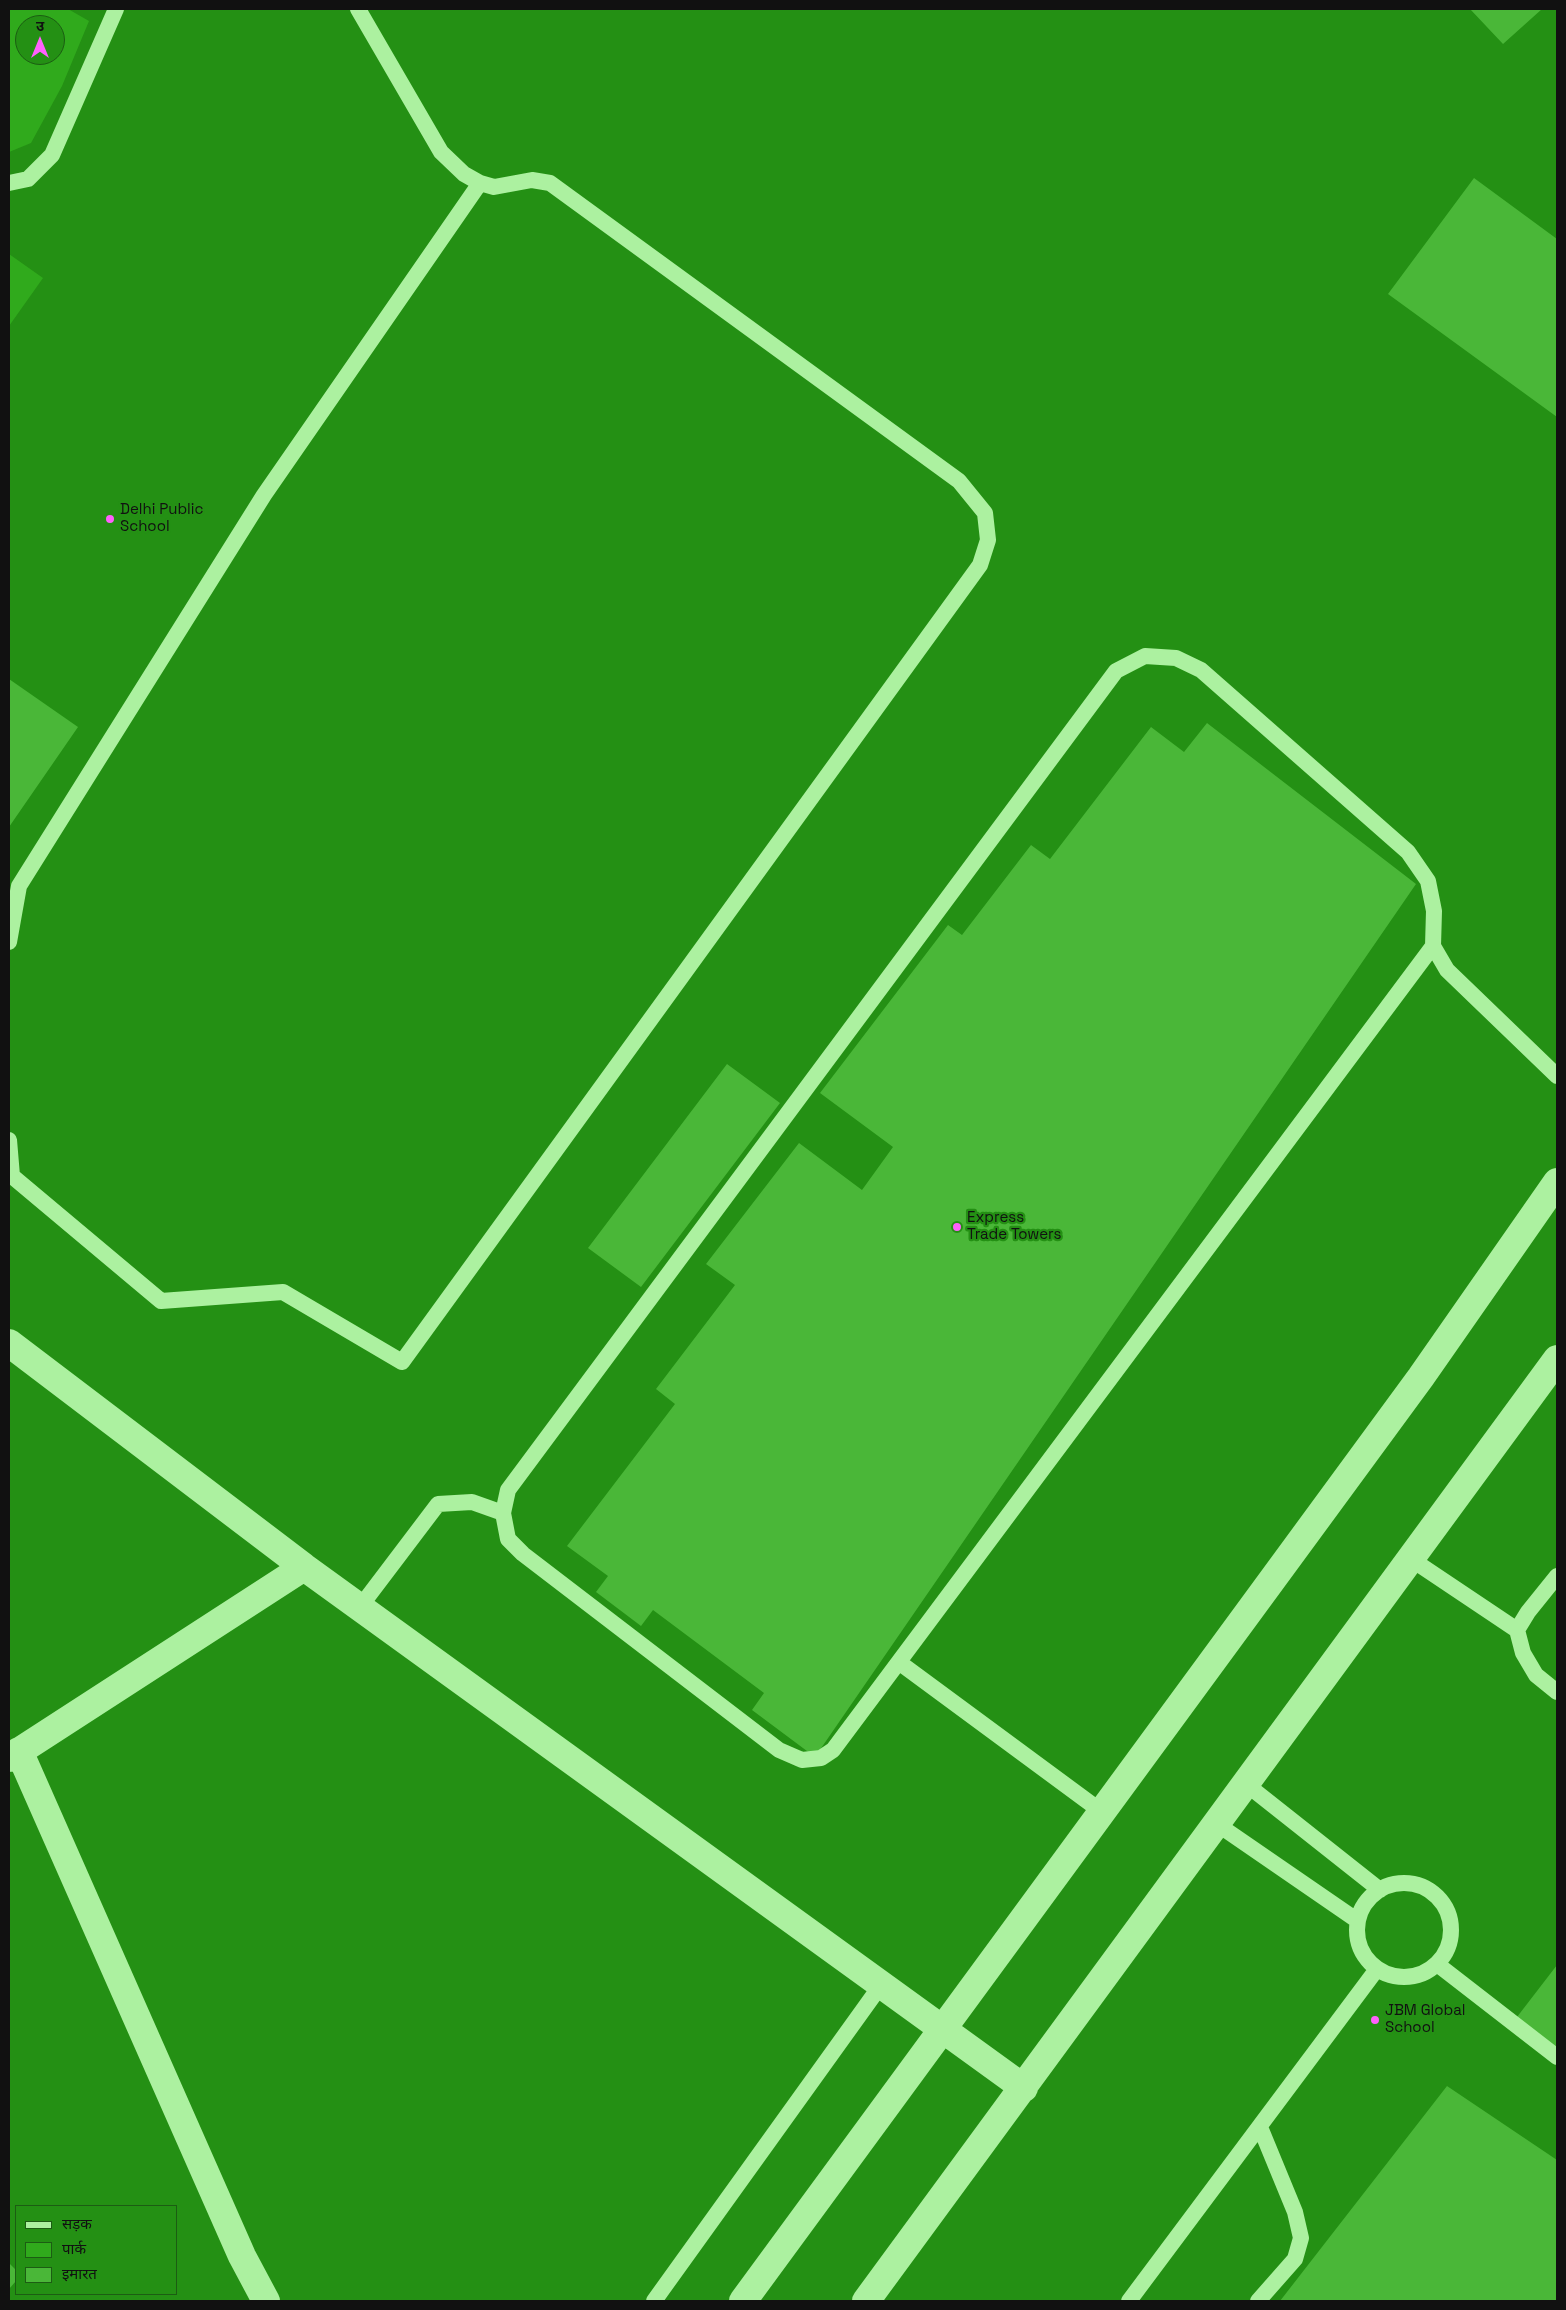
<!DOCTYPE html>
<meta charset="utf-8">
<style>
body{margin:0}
#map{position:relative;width:1566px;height:2310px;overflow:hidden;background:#249014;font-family:"Space Grotesk","Noto Sans Devanagari",sans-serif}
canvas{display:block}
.frame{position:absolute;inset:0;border:10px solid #111;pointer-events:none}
.legend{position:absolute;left:15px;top:2205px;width:162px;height:90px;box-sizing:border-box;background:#249014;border:1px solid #1c5d13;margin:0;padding:6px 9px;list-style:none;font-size:15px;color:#111}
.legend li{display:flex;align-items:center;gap:10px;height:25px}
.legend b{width:25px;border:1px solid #1c5d13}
.north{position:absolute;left:15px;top:15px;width:50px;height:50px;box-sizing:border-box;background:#249014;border:1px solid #1c5d13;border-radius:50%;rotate:0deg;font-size:14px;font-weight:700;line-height:20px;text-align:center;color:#111}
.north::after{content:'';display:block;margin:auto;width:18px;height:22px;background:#ff60fc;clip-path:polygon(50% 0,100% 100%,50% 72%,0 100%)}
</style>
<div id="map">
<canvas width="1566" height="2310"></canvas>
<div class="frame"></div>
<ul class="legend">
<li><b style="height:6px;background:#acf1a0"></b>सड़क</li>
<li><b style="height:14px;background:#30aa1c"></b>पार्क</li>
<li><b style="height:14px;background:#4ab738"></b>इमारत</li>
</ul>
<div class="north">उ</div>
</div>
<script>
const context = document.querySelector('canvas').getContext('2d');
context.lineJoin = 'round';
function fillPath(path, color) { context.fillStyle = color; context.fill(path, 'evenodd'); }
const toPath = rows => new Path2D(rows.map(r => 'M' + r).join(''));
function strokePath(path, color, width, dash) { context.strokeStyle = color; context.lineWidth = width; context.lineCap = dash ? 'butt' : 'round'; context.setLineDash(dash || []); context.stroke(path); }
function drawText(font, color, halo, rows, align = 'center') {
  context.font = font + ' "Space Grotesk",sans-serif'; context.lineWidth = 4.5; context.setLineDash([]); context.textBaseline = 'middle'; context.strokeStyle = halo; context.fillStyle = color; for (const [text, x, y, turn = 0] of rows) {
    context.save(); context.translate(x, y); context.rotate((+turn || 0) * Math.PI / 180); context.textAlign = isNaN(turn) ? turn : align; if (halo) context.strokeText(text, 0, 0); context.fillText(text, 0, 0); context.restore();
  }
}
fillPath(toPath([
 [9,9,68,9,89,21,62,86,31,143,9,152],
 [25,25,55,25,55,55,25,55],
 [9,254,43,278,9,326]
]), '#30aa1c');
fillPath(toPath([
 [1470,9,1542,9,1503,44],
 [1474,178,1557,239,1557,417,1388,294],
 [9,679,78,727,9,827],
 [1207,723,1416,884,815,1757,752,1710,764,1693,653,1610,641,1626,596,1592,608,1576,567,1546,675,1404,656,1389,735,1285,706,1264,799,1143,862,1190,893,1147,820,1093,948,925,962,935,1031,845,1050,859,1151,727,1184,752],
 [727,1064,780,1103,641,1287,588,1248],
 [1557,1965,1557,2048,1517,2017],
 [1447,2086,1557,2160,1557,2301,1280,2301],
 [9,2263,16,2270,16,2281,9,2289]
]), '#4ab738');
strokePath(toPath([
 [9,183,28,179,52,155,116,9],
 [9,942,19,886,264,495,480,183],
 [1433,946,833,1750,821,1758,802,1760,779,1750,523,1554,508,1539,503,1513,508,1490,1116,671,1145,656,1176,658,1201,670,1408,852,1428,881,1434,911,1433,946,1447,970,1557,1076],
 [9,1140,12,1176,161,1301,283,1292,402,1362,980,565,988,540,985,513,959,481,550,183,532,180,494,187,480,183,464,174,441,152,358,9],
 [1411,1559,1517,1630],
 [1557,1576,1528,1612,1517,1630,1523,1653,1536,1675,1557,1692],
 [360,1607,438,1504,472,1502,503,1513],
 [900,1663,1102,1812],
 [1246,1784,1380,1890],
 [1217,1824,1358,1921],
 '1357 1930a47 47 0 1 1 94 0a47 47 0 1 1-94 0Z',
 [1437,1964,1557,2057],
 [654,2301,881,1985],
 [1129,2301,1377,1969],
 [1258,2301,1295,2259,1301,2238,1295,2212,1260,2127]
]), '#acf1a0', 16);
strokePath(toPath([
 [9,1343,304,1567,1024,2088],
 [19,1751,242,2256,266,2301],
 [9,1758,304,1567],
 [743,2301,1421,1377,1557,1182],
 [866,2301,1557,1359]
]), '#acf1a0', 28);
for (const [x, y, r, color] of [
 [110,519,5,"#ff60fc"],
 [957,1227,5,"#ff60fc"],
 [1375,2020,5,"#ff60fc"]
]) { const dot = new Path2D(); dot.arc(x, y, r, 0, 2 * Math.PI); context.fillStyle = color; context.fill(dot); strokePath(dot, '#249014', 2); }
drawText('15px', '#111', '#249014', [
 ["Delhi Public",120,510],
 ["School",120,527],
 ["Express",967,1218],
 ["Trade Towers",967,1235],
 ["JBM Global",1385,2011],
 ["School",1385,2028]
], 'left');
</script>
